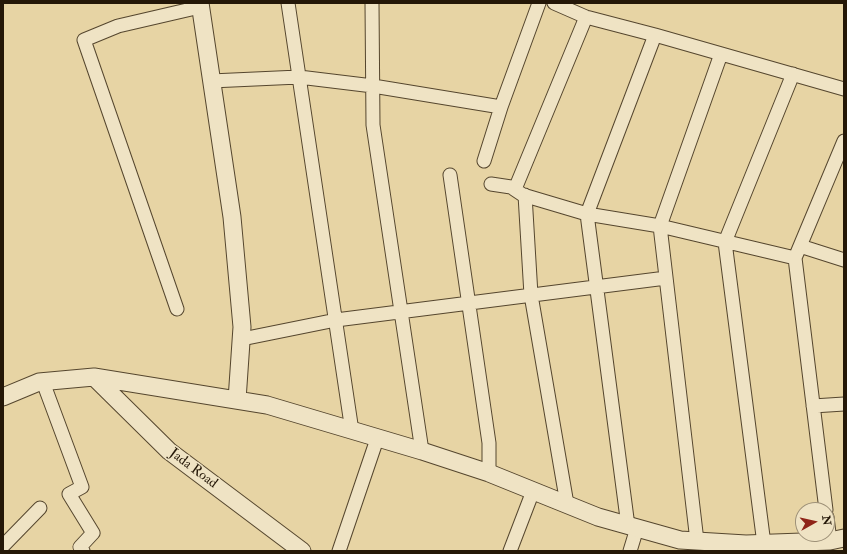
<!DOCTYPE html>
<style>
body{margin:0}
#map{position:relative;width:847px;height:554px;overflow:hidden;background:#e7d4a4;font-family:"IM FELL Double Pica",serif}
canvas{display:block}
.frame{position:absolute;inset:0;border:4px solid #241707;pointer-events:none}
.north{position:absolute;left:795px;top:502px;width:40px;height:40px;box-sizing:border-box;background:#efe3c4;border:1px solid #9e9178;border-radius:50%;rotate:82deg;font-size:11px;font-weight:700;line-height:16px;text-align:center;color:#241707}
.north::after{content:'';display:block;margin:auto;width:14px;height:18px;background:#8f2418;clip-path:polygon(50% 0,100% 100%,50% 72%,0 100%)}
</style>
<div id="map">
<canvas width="847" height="554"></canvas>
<div class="frame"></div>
<div class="north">N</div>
</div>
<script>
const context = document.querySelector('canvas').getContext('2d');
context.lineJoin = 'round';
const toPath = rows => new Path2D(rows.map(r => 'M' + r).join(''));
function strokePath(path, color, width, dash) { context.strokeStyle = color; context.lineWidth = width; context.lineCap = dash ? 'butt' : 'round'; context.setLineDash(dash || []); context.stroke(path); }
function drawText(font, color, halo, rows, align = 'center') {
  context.font = font + ' "IM FELL Double Pica",serif'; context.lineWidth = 3; context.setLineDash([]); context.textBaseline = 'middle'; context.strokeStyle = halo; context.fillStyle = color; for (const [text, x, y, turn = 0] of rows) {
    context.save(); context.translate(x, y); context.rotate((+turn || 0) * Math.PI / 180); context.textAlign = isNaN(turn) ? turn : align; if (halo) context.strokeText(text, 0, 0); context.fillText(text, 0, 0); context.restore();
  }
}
const minor = toPath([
 [288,3,352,431],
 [372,3,373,125,422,451],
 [554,3,586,17,655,35,844,89],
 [211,81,299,77,373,86,501,107],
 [484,161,501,107,539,3],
 [450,175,489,443,489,473],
 [491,184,511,187,523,195,587,214,660,226,795,258],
 [515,189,586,17],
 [525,195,531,295,567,504],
 [800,246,844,260],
 [177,309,84,40,118,26,200,7],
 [242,339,336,320,666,278],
 [43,382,82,487,69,494,93,533,80,547,83,551],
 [813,406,844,404],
 [826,510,795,258,844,141],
 [827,517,830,541],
 [628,526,587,214,655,35],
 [697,541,660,226,721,54],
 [764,544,725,242,793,74],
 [3,546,40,508],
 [339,551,377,439],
 [510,551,533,491],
 [630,551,637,528]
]);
const tertiary = toPath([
 [200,3,232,217,242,327,237,400],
 [94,377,169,451,302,551],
 [3,397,39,382,94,377,267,405,422,451,489,473,598,517,680,540,746,544,830,541,844,538]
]);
strokePath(minor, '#55462e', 15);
strokePath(tertiary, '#55462e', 19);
strokePath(minor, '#efe3c4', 13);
strokePath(tertiary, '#efe3c4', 17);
drawText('14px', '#241707', '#efe3c4', [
 ["Jada Road",193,469,37]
]);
</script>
